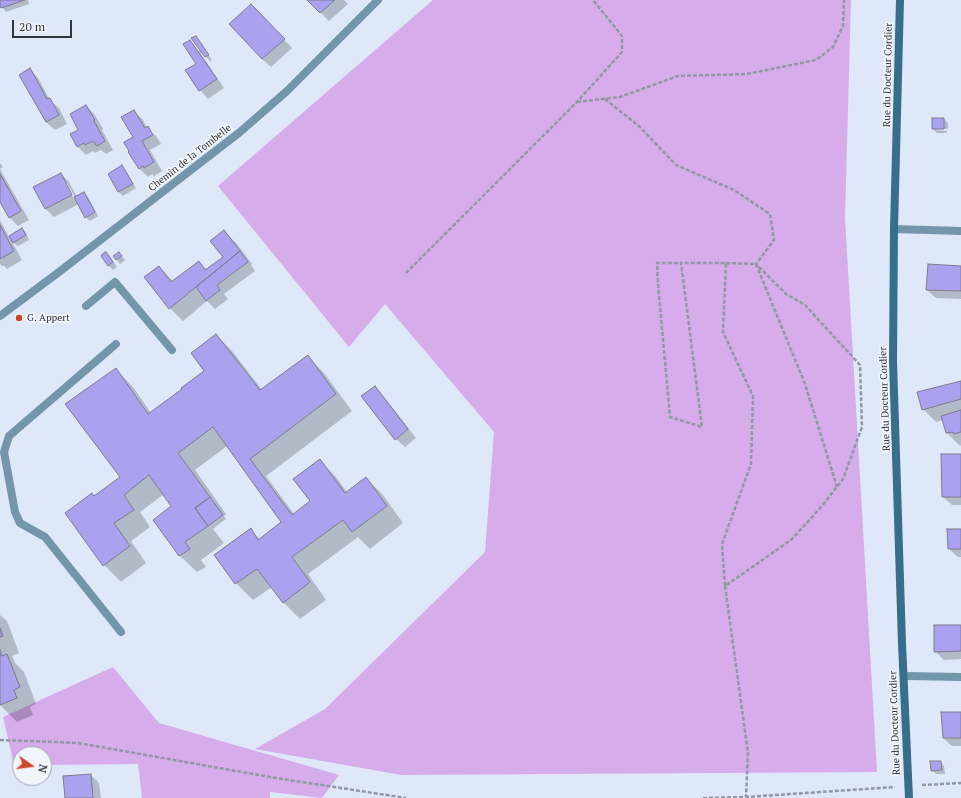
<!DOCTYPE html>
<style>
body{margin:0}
#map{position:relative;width:961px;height:798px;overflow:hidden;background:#dfe8f9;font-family:"PT Serif",serif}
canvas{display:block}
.north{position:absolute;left:12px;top:746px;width:40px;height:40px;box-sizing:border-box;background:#f1f5fc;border:1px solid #a4a8af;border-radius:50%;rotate:104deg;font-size:11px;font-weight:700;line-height:16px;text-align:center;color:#31343b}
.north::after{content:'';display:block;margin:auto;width:14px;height:18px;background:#d04526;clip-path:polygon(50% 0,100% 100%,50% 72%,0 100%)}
.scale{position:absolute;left:12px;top:20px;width:60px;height:18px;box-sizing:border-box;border:2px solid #31343b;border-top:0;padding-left:5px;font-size:12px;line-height:14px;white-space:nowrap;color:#31343b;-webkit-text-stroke:3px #f1f5fc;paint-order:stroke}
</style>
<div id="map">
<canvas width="961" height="798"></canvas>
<div class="north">N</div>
<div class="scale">20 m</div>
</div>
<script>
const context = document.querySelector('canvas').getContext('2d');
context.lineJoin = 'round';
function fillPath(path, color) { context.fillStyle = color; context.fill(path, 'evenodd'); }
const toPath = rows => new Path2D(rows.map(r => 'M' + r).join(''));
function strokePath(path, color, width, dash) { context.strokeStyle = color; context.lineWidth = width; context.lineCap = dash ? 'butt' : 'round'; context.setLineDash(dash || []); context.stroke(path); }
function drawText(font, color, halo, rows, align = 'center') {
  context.font = font + ' "PT Serif",serif'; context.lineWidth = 3.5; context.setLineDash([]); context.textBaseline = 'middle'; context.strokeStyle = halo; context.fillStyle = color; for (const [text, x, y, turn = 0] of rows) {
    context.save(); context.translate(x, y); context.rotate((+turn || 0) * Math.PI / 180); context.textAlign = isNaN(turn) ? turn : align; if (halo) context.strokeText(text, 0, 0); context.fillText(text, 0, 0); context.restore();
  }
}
fillPath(toPath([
 [433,0,851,0,845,217,877,772,401,775,255,749,325,709,485,552,494,432,385,304,349,347,218,186],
 [113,667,159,723,339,775,322,798,270,792,270,798,142,798,138,764,44,765,44,754,20,754,20,765,14,765,3,717]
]), '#d7aceb');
fillPath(toPath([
 [0,0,28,0,29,4,6,12,0,4],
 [308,0,344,0,348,4,329,21],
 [260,14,292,48,271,67,262,59],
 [190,41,200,52,201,51,199,41,212,60,210,61,202,53,201,54,224,88,208,99,200,90,197,64],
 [30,69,38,78,50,100,59,108,67,124,55,130,46,122,20,75],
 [86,106,95,115,103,129,102,130,113,150,106,154,101,150,95,153,93,151,86,155,78,147],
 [134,111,143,120,147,128,156,136,161,144,150,150,162,171,154,176,152,174,148,177,139,168,134,137],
 [944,119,948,123,948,129,936,128,936,130,947,131,947,133,937,133,933,129],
 [0,163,3,167,0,169,29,220,18,226,10,218,0,200],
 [122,167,126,171,136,188,123,196,119,192,109,174],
 [61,174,69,182,77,197,84,193,88,197,98,216,90,221,86,217,79,204,54,217,46,209,35,188],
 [65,183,67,183,76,199,74,199],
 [0,220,9,237,21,229,26,233,29,240,18,246,12,242,22,260,7,269,4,266,2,266,0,264],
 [224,231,237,244,252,264,251,265,255,271,224,294,228,299,215,309,207,301,183,321,170,308,159,267,173,281,199,262,207,270,224,257],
 [105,251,109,255,117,267,113,270,109,266,101,254],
 [119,253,125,260,120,264,114,256],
 [961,267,961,299,936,298,927,290],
 [216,335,233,352,262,390,307,356,324,373,352,411,266,476,294,514,311,502,320,461,336,477,347,492,366,478,383,495,403,523,370,549,358,537,308,574,326,600,300,619,283,602,272,587,253,600,236,583,215,555,250,530,260,539,283,522,227,446,195,470,226,514,224,516,226,519,213,529,224,543,201,560,206,567,197,572,180,556,155,520,172,506,164,494,140,512,150,527,131,541,146,563,121,582,104,565,66,513,94,497,122,477,116,370,133,387,151,413,183,389,205,371],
 [961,382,961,445,960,446,947,433,944,420,936,422,923,409],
 [375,387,383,396,416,438,405,447,396,439],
 [961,455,961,505,952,505,943,497],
 [961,530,961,557,958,557,949,549],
 [0,615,7,621,19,653,12,656,15,663,24,672,36,704,30,707,33,715,17,722,0,705],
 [961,626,961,659,944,660,935,651],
 [961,713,961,746,952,746,943,738],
 [940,762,944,766,945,774,936,774,932,770],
 [91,775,99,783,101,798,66,798]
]), '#0003');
const building = toPath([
 [0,0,25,0,1,8,0,6,0,0],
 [307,0,335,0,320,13,307,0],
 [251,4,285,39,262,59,229,24,251,4],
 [196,36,209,55,205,57,191,38,196,36],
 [190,40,217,79,199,91,185,70,196,64,183,44,190,40],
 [30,68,47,99,50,98,59,115,46,122,19,75,30,68],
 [86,105,95,120,94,121,105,141,97,146,93,141,85,145,84,143,77,147,70,134,78,130,70,114,86,105],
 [134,110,145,128,148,126,153,135,142,141,154,162,144,168,143,166,139,169,128,152,129,151,124,143,124,142,133,137,121,117,134,110],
 [932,118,944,118,944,129,932,129,932,118],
 [122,165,133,184,118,192,108,174,122,165],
 [61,173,72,195,45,209,33,187,61,173],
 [0,174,21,211,9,218,0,202,0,174],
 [84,192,95,212,85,218,74,197,84,192],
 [0,225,14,251,0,259,0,225],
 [22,228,26,235,13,243,9,236,22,228],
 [224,230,240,251,169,309,144,277,159,266,171,282,199,261,205,270,223,257,210,241,224,230],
 [240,251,248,262,217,285,220,290,206,301,196,287,240,251],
 [106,252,113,262,108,266,101,256,106,252],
 [119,252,122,256,116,260,113,256,119,252],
 [928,264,961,266,961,291,926,290,928,264],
 [216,334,260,390,308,355,336,394,250,459,292,515,310,501,293,479,320,459,345,493,366,477,387,506,352,532,343,520,292,557,310,582,283,603,257,569,235,584,214,555,251,528,258,540,281,522,213,427,178,453,210,497,195,508,208,526,185,542,190,549,179,556,153,520,171,506,149,475,124,495,134,510,114,523,130,546,103,566,65,513,92,493,94,496,120,477,65,404,116,368,148,414,182,389,181,388,204,371,191,353,216,334],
 [961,381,961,399,922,410,917,392,961,381],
 [375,386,408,429,395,440,361,396,375,386],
 [961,410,961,432,954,434,953,432,946,433,941,416,961,410],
 [941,454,961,454,961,497,942,497,941,454],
 [210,497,223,515,208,526,195,508,210,497],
 [947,529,961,529,961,549,948,549,947,529],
 [934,625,961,625,961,651,934,652,934,625],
 [0,628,3,636,0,637,0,628],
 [0,650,2,656,7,654,20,687,14,690,17,698,0,705,0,650],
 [941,712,961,712,961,738,943,738,941,712],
 [930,761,941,761,942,770,931,771,930,761],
 [91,774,93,798,65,798,63,776,91,774]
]);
fillPath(building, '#aaa1ef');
strokePath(building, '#7d7c8c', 1);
strokePath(toPath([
 [605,99,640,127,676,165,734,190,770,214,774,240,756,264,786,294,805,305,860,365,862,427,843,479,822,506,791,540,725,586,722,544,751,464,753,396,723,332,726,263,681,263,702,427,670,417,658,284,657,263,681,263],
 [577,102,620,97,678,76,747,74,816,60,833,47,843,26,844,0],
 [726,263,756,264,805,384,837,487],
 [406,273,577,102,622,52,622,36,593,0],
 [725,586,748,753,746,797],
 [0,740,78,743,276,778,406,798],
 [922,785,961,783],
 [703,798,746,797,895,787]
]), '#9198a4', 2.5, [4, 2]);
strokePath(toPath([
 [86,306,115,282,172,350],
 [116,344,9,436,4,452,15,512,20,523,45,537,121,632]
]), '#7396ab', 8);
strokePath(toPath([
 [894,229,961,231],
 [0,316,59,272,240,132,287,91,378,0],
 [904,676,961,677]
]), '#7396ab', 8);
strokePath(toPath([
 [900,0,894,229,893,361,902,643,909,798]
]), '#376e8c', 8);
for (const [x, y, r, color] of [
 [19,318,4,"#d04526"]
]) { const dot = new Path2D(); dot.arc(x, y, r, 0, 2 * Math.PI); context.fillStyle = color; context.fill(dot); strokePath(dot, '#f1f5fc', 1.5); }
drawText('10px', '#31343b', '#f1f5fc', [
 ["Rue du Docteur Cordier",888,75,-89],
 ["Chemin de la Tombelle",190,158,-38],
 ["Rue du Docteur Cordier",885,399,-92],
 ["Rue du Docteur Cordier",895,723,-92]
]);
drawText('10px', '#31343b', '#f1f5fc', [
 ["G. Appert",27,318]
], 'left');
</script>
